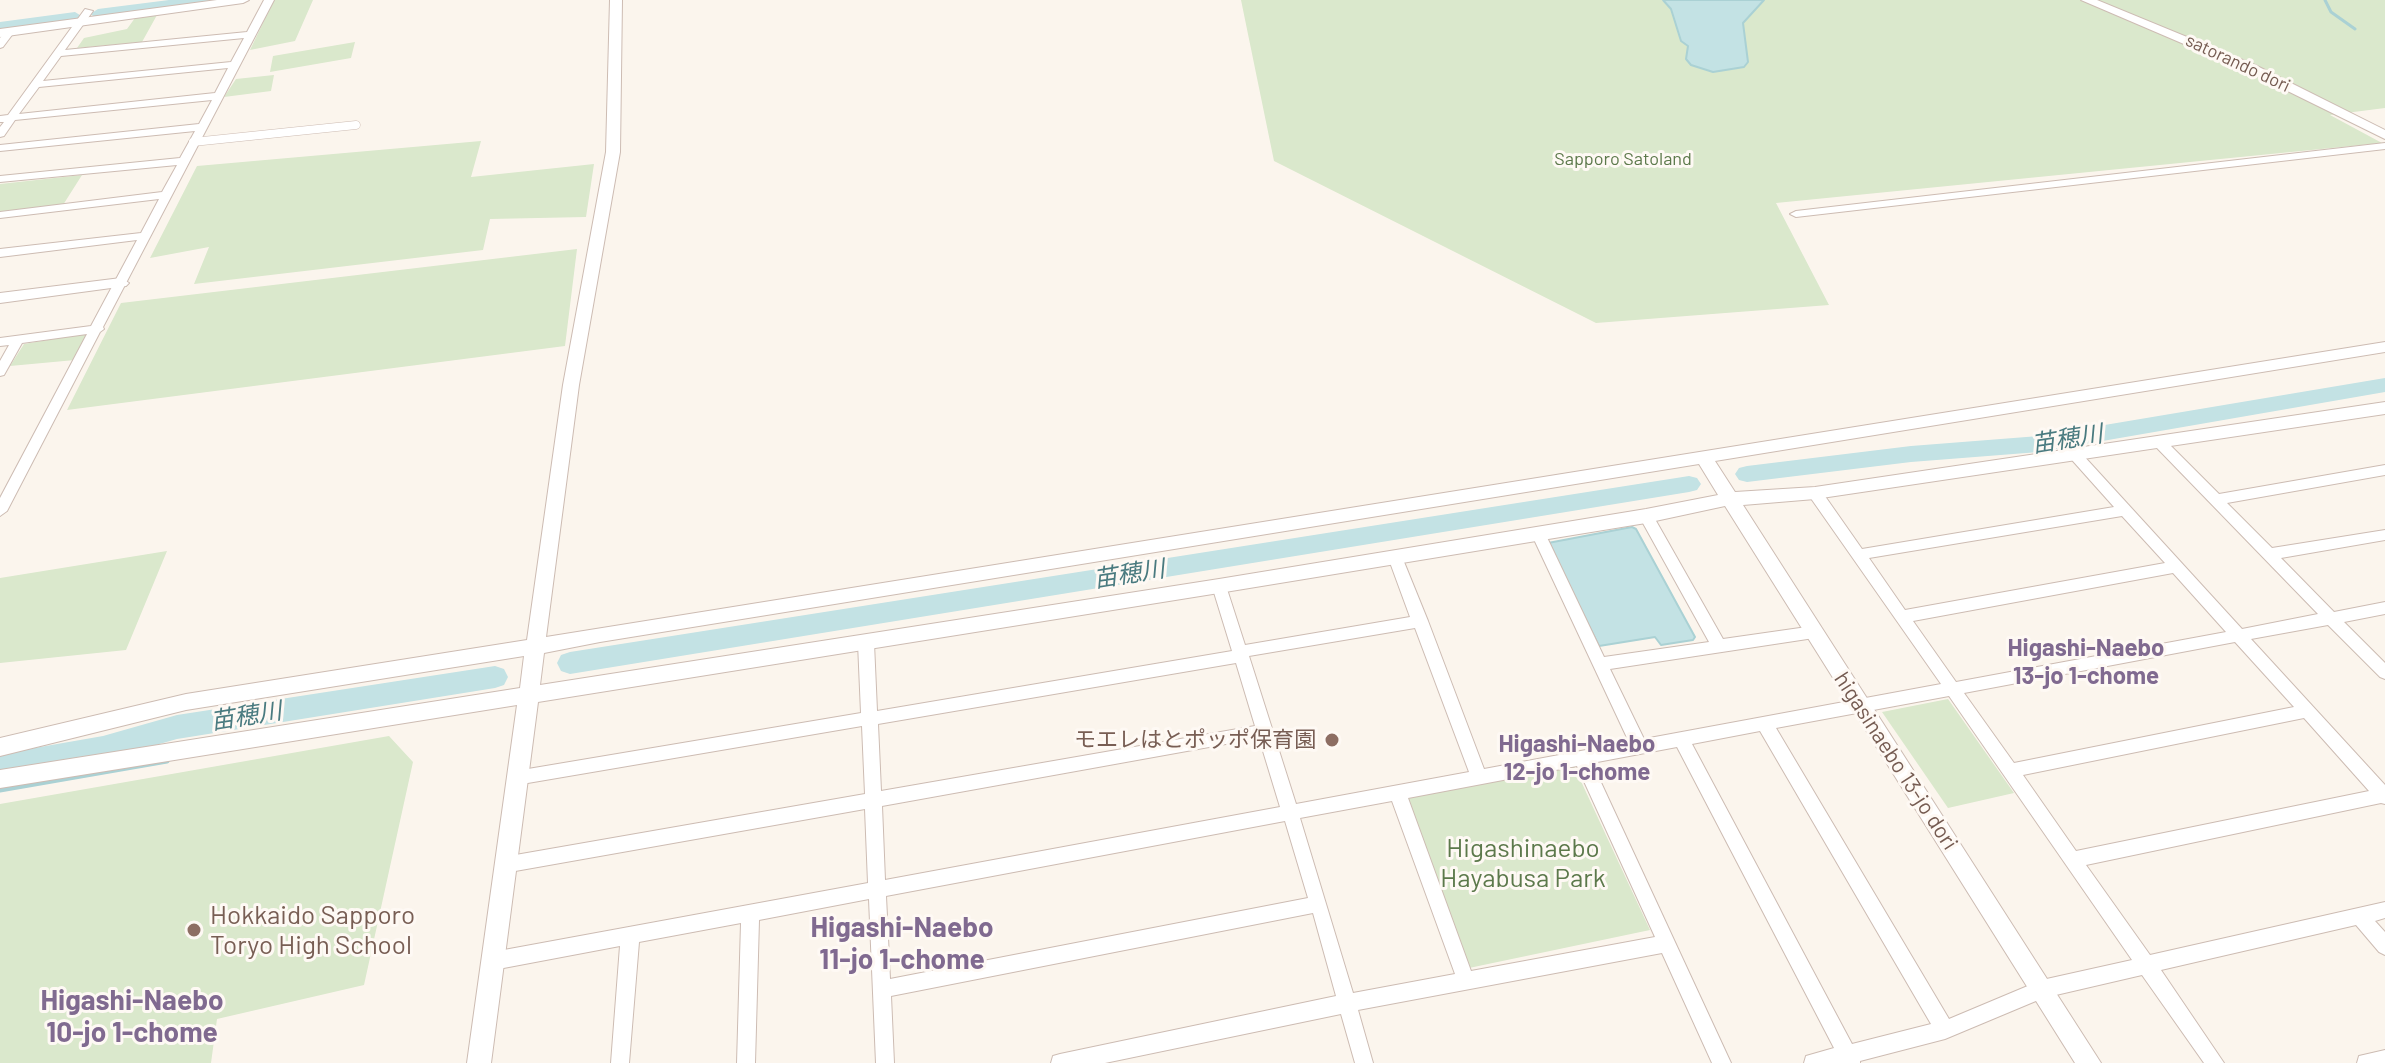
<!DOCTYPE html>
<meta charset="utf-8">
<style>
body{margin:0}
canvas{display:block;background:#fbf5ed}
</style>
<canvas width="2385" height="1063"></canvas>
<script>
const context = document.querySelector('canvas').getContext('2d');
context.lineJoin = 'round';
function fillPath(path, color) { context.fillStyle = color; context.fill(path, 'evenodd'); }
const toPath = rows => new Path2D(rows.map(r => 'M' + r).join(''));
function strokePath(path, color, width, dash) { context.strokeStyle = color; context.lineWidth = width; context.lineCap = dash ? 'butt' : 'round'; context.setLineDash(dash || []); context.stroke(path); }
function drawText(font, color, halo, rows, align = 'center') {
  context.font = font + ' Barlow,"Noto Sans JP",sans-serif'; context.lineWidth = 6; context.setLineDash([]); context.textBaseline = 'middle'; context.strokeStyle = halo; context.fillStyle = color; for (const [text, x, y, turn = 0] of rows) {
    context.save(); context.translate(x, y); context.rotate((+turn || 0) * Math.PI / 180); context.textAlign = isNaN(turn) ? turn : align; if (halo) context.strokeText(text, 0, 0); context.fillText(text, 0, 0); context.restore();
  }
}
fillPath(toPath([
 [274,0,313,0,295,41,250,50],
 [1241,0,2385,0,2385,108,2330,115,2382,143,1776,203,1829,305,1596,323,1274,161],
 [157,15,142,42,77,48,84,38,127,29,135,18],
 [355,42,351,58,270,72,273,56],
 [274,75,271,91,224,97,236,79],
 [481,141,471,177,594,164,586,217,490,219,483,250,194,284,209,247,150,258,197,166],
 [82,175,63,205,0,212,0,184],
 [577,249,565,346,67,410,121,303],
 [89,333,75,360,10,366,24,344],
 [167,551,126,650,0,663,0,578],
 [1948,699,2014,793,1948,808,1882,712],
 [389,736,413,762,364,985,217,1019,211,1063,0,1063,0,804],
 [1573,764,1650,930,1469,968,1406,796]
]), '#dae8cc');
const water = toPath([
 [1663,0,1764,0,1743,23,1748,62,1744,67,1713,72,1691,65,1686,59,1688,46,1681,41,1671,9,1663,0],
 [1632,527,1636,529,1695,637,1693,640,1661,645,1655,637,1599,646,1548,543,1632,527]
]);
fillPath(water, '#c3e2e4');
strokePath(water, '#aad1d4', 2);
strokePath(toPath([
 [2325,0,2331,12,2355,29]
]), '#aad1d4', 3);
strokePath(toPath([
 [0,790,167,761]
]), '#aad1d4', 5);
fillPath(toPath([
 [169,0,212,0,204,5,98,19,90,14,98,9,169,0],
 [75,12,83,17,81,20,0,32,0,22,75,12],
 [2385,378,2385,392,2039,452,1911,462,1747,482,1739,480,1735,474,1739,468,1747,466,1911,446,2039,436,2385,378],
 [1689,476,1697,478,1701,484,1697,490,1689,492,570,674,561,671,557,663,561,655,570,652,1689,476],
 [495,666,504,669,508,677,504,685,495,688,177,739,103,760,0,778,0,754,103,736,177,715,495,666]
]), '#c3e2e4');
const pedestrian = toPath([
 [193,142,356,125]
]);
const minor = toPath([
 [264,0,274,0,103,327,104,329,100,332,7,511,0,516,0,498,87,334,22,343,4,375,0,376,0,361,9,345,0,346,0,338,91,326,137,240,0,257,0,249,141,233,159,199,0,218,0,212,162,192,177,165,0,182,0,176,180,158,195,131,0,151,0,145,199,124,212,100,15,120,4,136,0,137,0,127,4,122,0,122,0,116,8,115,85,9,93,11,65,50,247,32,264,0],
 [244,38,231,62,43,81,61,56,244,38],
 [228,68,215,93,19,114,39,87,228,68],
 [7,29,15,31,3,47,0,48,0,38,7,29],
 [2385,143,2385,149,1796,217,1790,214,1796,211,2385,143],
 [2161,439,2166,441,2219,494,2385,465,2385,475,2227,503,2272,548,2385,530,2385,540,2281,558,2334,612,2385,602,2385,614,2344,622,2385,663,2385,679,2380,677,2328,625,2251,639,2385,785,2385,804,2381,803,2086,865,2150,955,2385,902,2385,918,2375,921,2385,932,2385,955,2379,952,2356,925,2161,970,2224,1063,2204,1063,2142,975,2043,998,1945,1039,1860,1061,1860,1063,1804,1063,1806,1056,1834,1048,1677,747,1592,763,1731,1063,1712,1063,1662,953,1358,1010,1373,1063,1355,1063,1341,1014,1105,1063,1051,1063,1053,1056,1060,1054,1336,996,1313,913,891,996,894,1063,876,1063,869,899,759,920,755,1063,737,1063,741,923,639,942,629,1063,611,1063,620,946,493,970,487,967,484,961,487,955,493,952,868,883,865,809,504,873,498,871,495,865,498,859,504,857,865,794,862,726,516,785,510,783,508,778,510,773,516,771,861,713,858,643,861,639,866,637,871,639,874,643,877,711,1232,651,1212,586,1214,582,1219,580,1224,582,1226,586,1245,645,1410,617,1388,557,1390,553,1395,552,1400,553,1402,557,1428,621,1484,769,1629,742,1531,533,1533,529,1543,529,1604,657,1709,642,1639,516,1646,511,1651,512,1723,639,1814,626,1819,628,1821,632,1819,636,1814,638,1610,669,1644,739,1941,684,1810,497,1808,493,1810,489,1820,489,1862,549,2114,507,2072,460,2070,457,2072,454,2077,452,2082,454,2242,629,2318,614,2156,447,2154,444,2156,441,2161,439],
 [2122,516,2165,563,1905,610,1869,558,2122,516],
 [2173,573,2226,632,1956,682,1913,621,2173,573],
 [1415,628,1469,772,1296,804,1249,656,1415,628],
 [2235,642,2294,707,2014,763,1964,693,2235,642],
 [1236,663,1255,726,881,791,878,724,1236,663],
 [1949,696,2132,960,2042,980,1949,1019,1776,728,1949,696],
 [2304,718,2369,791,2076,851,2023,775,2304,718],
 [1760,731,1931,1024,1852,1044,1692,744,1760,731],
 [1259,738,1280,807,885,880,882,806,1259,738],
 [1577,766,1655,937,1471,971,1408,798,1577,766],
 [1392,801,1455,974,1353,993,1300,818,1392,801],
 [1285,821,1308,898,890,979,886,896,1285,821],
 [2385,1050,2385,1063,2357,1063,2359,1056,2385,1050]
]);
const tertiary = toPath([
 [217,0,249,0,243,3,0,37,0,29,217,0],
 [610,0,622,0,620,152,579,385,546,637,2385,342,2385,352,1715,461,1735,492,1815,487,2385,402,2385,414,1815,499,1743,505,2101,1063,2075,1063,1725,506,1646,523,1219,593,538,702,491,1063,467,1063,517,705,0,788,0,770,520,688,524,656,186,710,0,756,0,738,186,694,527,640,563,385,606,152,610,0],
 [1699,464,1718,495,1646,509,1219,579,540,685,544,653,600,642,1699,464],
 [2081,0,2097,0,2255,65,2385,130,2385,139,2247,71,2081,0],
 [121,278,129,283,126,286,0,303,0,293,121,278]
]);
strokePath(pedestrian, '#cdbcb3', 9);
strokePath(minor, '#cdbcb3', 2);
strokePath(tertiary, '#cdbcb3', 2);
strokePath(pedestrian, '#fff', 8);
fillPath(minor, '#fff');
fillPath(tertiary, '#fff');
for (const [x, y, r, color] of [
 [1332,740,8,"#8d6e63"],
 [194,930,8,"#8d6e63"]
]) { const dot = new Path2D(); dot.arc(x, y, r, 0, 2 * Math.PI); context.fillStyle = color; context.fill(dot); strokePath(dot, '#fef9f4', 3); }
drawText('18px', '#755b51', '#fef9f4', [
 ["satorando dori",2238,63,25]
]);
drawText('18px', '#5c794b', '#fef9f4', [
 ["Sapporo Satoland",1623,159]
]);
drawText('22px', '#785e54', '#fef9f4', [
 ["モエレはとポッポ保育園",1316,740]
], 'right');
drawText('22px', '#755b51', '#fef9f4', [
 ["higasinaebo 13-jo dori",1896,761,57]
]);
drawText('italic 24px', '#497a7f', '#fef9f4', [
 ["苗穂川",2067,439,-9],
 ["苗穂川",1129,574,-9],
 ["苗穂川",246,716,-9]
]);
drawText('bold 24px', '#806a90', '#fef9f4', [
 ["Higashi-Naebo",2086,648],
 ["13-jo 1-chome",2086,676],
 ["Higashi-Naebo",1577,744],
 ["12-jo 1-chome",1577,772]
]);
drawText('26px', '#5c794b', '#fef9f4', [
 ["Higashinaebo",1523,848],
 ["Hayabusa Park",1523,878]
]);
drawText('26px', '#785e54', '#fef9f4', [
 ["Hokkaido Sapporo",210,915],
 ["Toryo High School",210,945]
], 'left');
drawText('bold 28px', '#806a90', '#fef9f4', [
 ["Higashi-Naebo",902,928],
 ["11-jo 1-chome",902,960],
 ["Higashi-Naebo",132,1001],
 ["10-jo 1-chome",132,1033]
]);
</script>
